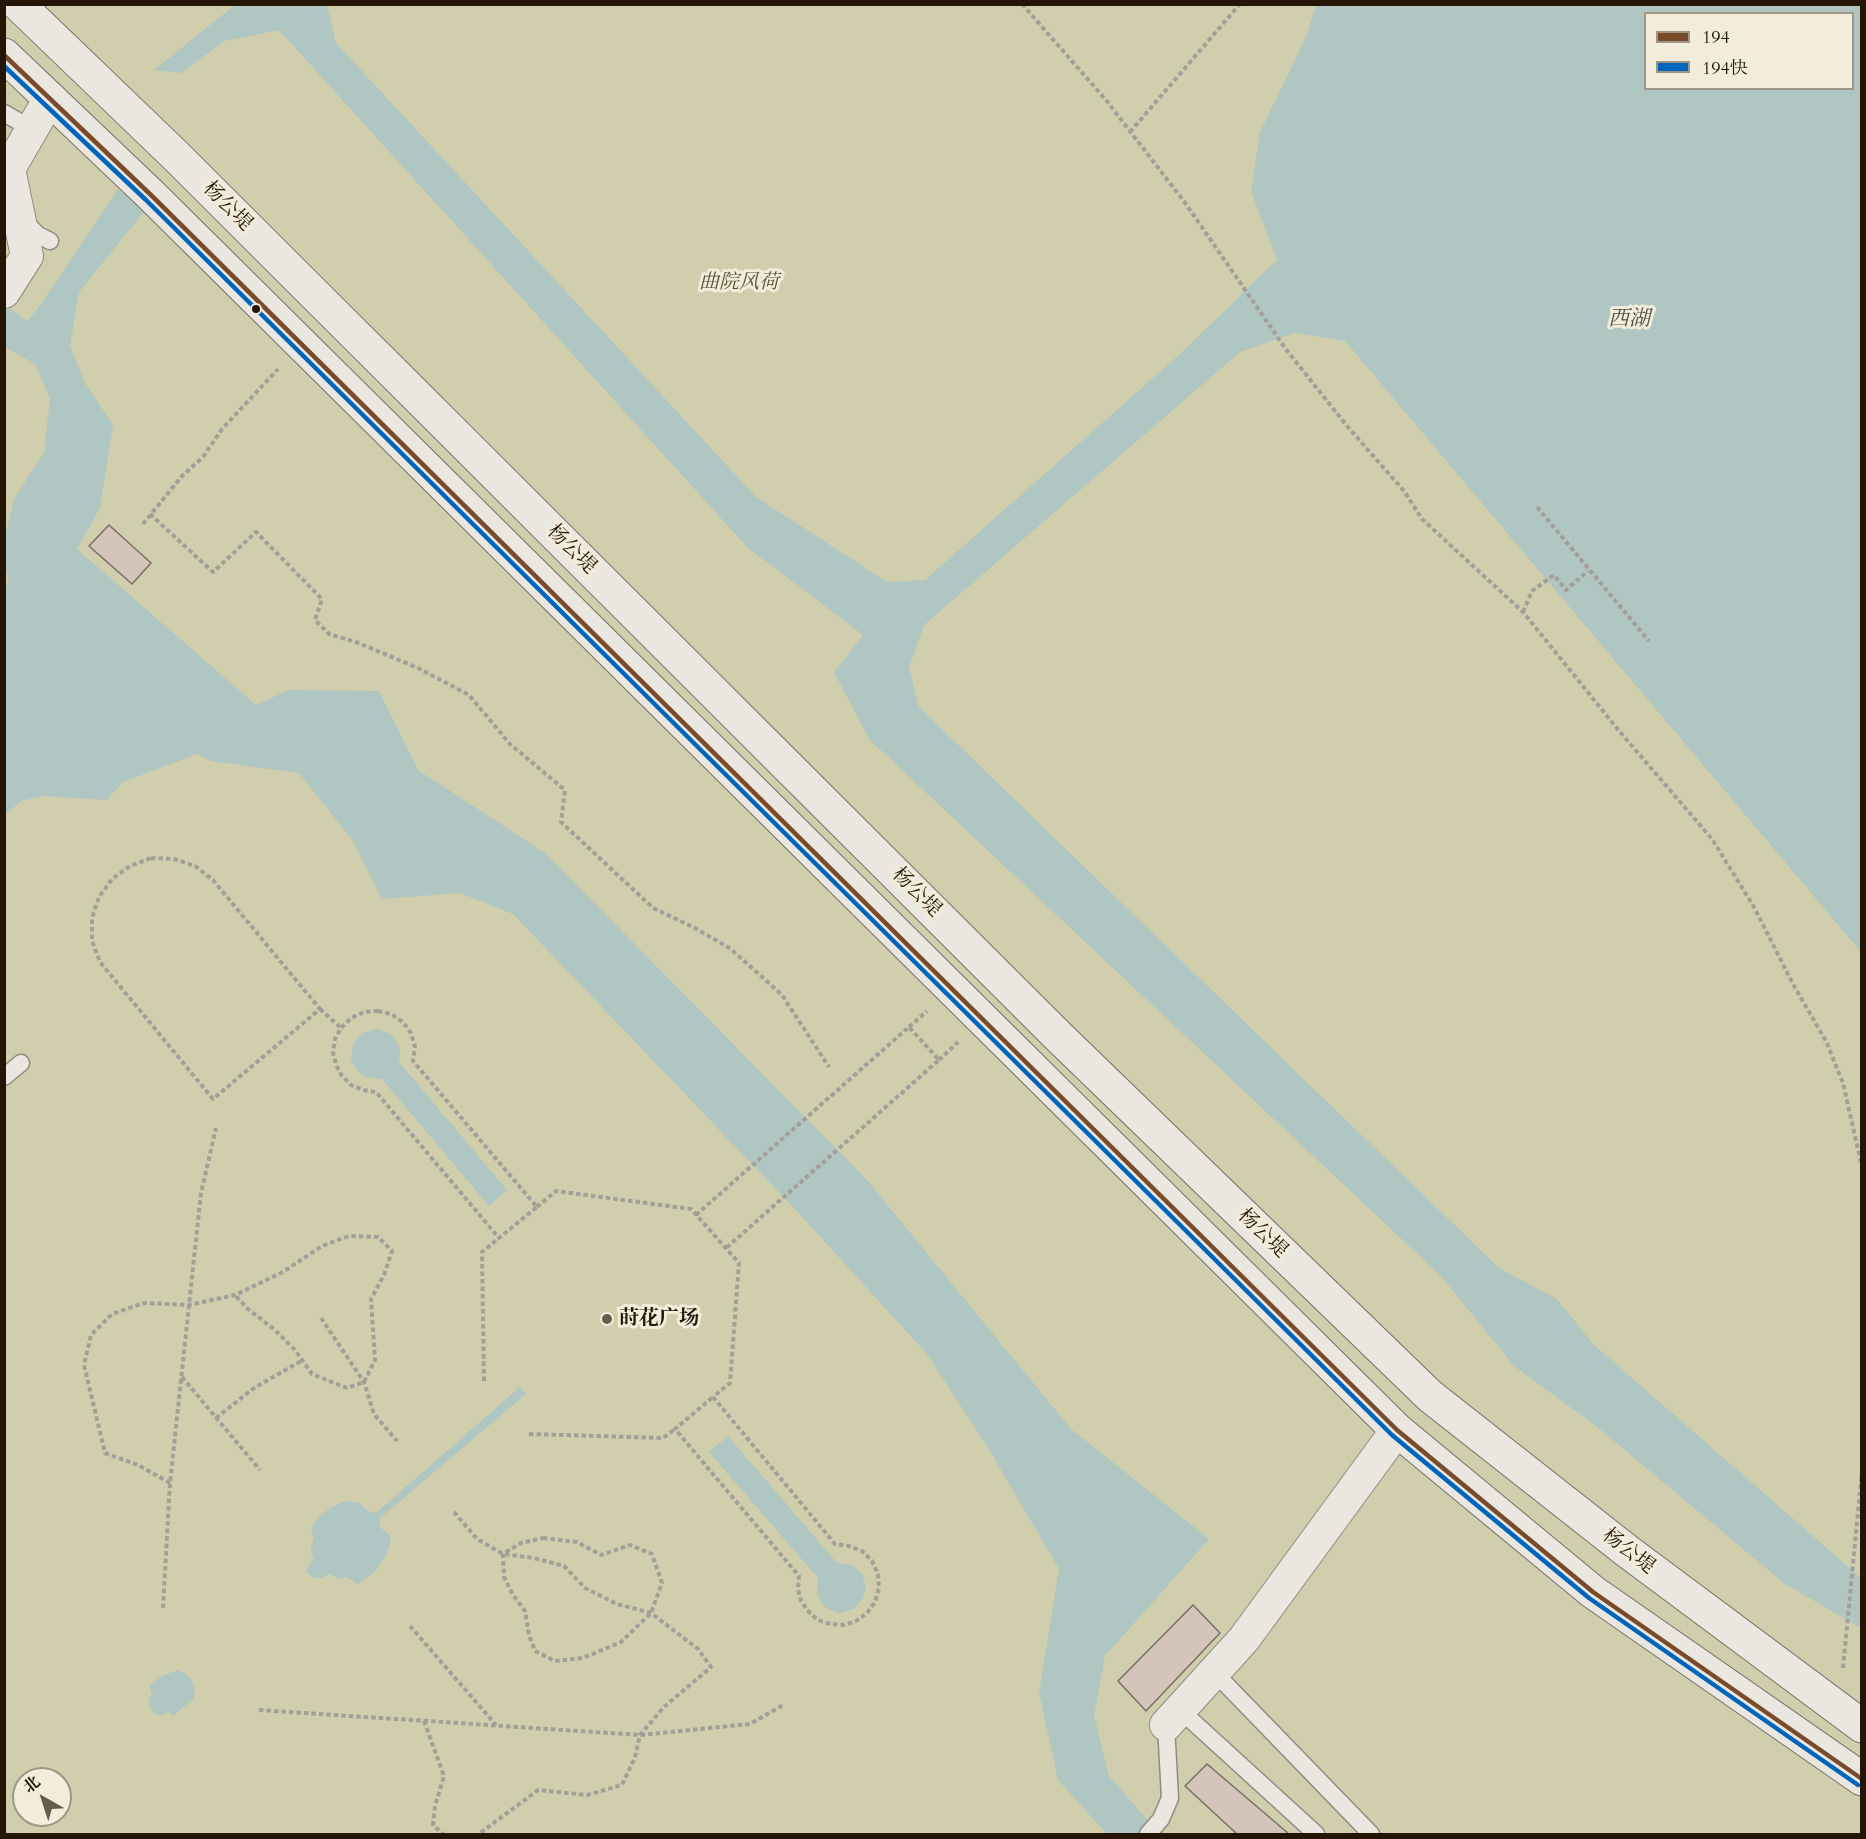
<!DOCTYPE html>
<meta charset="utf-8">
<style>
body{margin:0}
#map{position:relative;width:1866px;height:1839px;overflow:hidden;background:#e4ded0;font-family:Cardo,"Noto Serif SC",serif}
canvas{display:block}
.frame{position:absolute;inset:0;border:6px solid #241506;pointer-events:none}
.legend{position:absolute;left:1644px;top:12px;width:210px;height:78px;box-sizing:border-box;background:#f3ecdb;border:2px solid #a09686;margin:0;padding:8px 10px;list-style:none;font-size:18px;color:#241506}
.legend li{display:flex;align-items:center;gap:12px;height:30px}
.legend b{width:30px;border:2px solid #a09686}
.north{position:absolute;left:12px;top:1767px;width:60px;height:60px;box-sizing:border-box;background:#f3ecdb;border:2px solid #a09686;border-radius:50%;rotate:321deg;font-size:16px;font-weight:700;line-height:24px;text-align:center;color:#241506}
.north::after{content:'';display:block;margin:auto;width:21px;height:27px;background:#675b4d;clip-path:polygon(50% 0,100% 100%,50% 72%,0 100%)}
</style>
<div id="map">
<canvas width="1866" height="1839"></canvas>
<div class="frame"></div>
<ul class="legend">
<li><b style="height:8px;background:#7a4b2a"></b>194</li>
<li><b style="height:8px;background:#0065bd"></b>194快</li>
</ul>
<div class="north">北</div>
</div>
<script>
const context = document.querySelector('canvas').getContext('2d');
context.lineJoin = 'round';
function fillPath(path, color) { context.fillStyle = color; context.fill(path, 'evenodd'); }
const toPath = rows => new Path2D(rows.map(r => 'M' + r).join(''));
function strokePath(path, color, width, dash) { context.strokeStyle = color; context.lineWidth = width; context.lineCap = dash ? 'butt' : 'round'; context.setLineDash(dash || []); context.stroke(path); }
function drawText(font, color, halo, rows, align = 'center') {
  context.font = font + ' Cardo,"Noto Serif SC",serif'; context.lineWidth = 6; context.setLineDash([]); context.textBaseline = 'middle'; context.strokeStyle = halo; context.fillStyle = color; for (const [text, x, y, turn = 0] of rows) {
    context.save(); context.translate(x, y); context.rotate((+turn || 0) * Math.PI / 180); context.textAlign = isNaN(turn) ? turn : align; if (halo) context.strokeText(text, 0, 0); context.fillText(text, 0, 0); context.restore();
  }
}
fillPath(toPath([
 [5,5,1861,5,1861,1834,5,1834],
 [1646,14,1852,14,1852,88,1646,88],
 [24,1779,60,1779,60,1815,24,1815]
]), '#d0cead');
fillPath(toPath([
 [235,5,327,5,336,43,756,497,887,582,925,580,1180,354,1277,260,1251,191,1260,132,1307,35,1316,5,1861,5,1861,952,1345,341,1295,333,1240,352,924,625,909,668,919,707,1499,1268,1557,1299,1593,1344,1861,1578,1861,1628,1785,1584,1596,1426,1514,1366,1441,1276,869,739,834,672,863,635,748,548,279,30,225,41,181,73,154,70],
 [1646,14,1852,14,1852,88,1646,88],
 [118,189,144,212,79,292,70,346,85,383,113,425,100,508,77,549,256,705,289,690,379,691,418,770,545,853,867,1180,1071,1429,1209,1539,1105,1656,1094,1715,1109,1776,1160,1834,1107,1834,1058,1780,1039,1693,1059,1569,990,1451,927,1354,793,1207,513,914,460,893,382,899,353,841,299,773,211,761,197,754,123,782,107,800,43,796,21,801,5,815,4,588,9,582,5,565,5,537,14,499,44,452,50,399,35,364,5,347,5,305,28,321,52,288],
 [376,1029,387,1032,394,1037,400,1049,399,1062,507,1190,489,1206,382,1079,365,1077,356,1069,351,1059,353,1044,362,1033],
 [520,1387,526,1394,379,1519,381,1528,389,1535,391,1542,386,1555,377,1569,366,1579,357,1584,346,1577,340,1579,329,1574,322,1578,314,1578,306,1571,314,1558,311,1553,311,1545,314,1539,311,1528,318,1518,330,1508,345,1501,360,1503,368,1511,376,1513],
 [728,1436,837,1563,850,1564,861,1572,866,1586,865,1591,863,1598,854,1609,840,1613,828,1609,823,1605,817,1594,818,1578,709,1452],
 [178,1670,187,1675,192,1681,195,1691,193,1699,173,1716,168,1712,163,1715,155,1714,149,1706,148,1700,152,1694,149,1686,162,1676]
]), '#b0c6c2');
const building = toPath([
 [109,525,151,563,132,584,89,546,109,525],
 [1193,1605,1220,1633,1146,1711,1118,1681,1193,1605],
 [1207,1764,1289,1834,1237,1834,1185,1786,1207,1764]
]);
fillPath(building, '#d5c4ba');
strokePath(building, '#756f66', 1.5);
const lane = toPath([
 [4,113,32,129],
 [24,221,38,235,50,241],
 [4,1077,21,1063],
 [1214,1672,1371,1834],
 [1179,1709,1316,1834],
 [1148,1834,1161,1819,1170,1798,1166,1725]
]);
const street = toPath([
 [4,292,27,256,9,169,50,98],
 [1166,1725,1244,1639,1397,1430]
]);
const secondary = toPath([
 [18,4,177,157,1057,1035,1430,1396,1627,1551,1862,1726],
 [4,55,151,195,1397,1430,1593,1592,1862,1779]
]);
strokePath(lane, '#908b81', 19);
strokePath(street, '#908b81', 34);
strokePath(secondary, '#756f66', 35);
strokePath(toPath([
 [1022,4,1106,100,1186,204,1285,348,1347,426,1404,491,1422,519,1523,612,1620,732,1712,839,1754,907,1794,986,1826,1041,1843,1083,1862,1167],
 [1130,132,1240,4],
 [1537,507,1649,641],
 [150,514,213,572,256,532,322,599,315,620,329,634,356,642,418,668,469,695,510,744,565,790,561,822,653,908,695,928,731,949,782,995,829,1067],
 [143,524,182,476,203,457,222,429,278,369],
 [1523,612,1532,591,1554,575,1566,590,1588,571],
 [151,858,174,859,195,866,213,880,320,1009,213,1099,100,962,92,941,92,918,99,897,112,879,130,866,151,858],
 [320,1009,341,1028],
 [378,1011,391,1014,403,1022,411,1033,415,1047,413,1061,537,1207,499,1238,376,1092,363,1090,351,1085,342,1076,336,1065,333,1052,335,1039,341,1028,351,1018,364,1012,378,1011],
 [909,1027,927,1011],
 [939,1060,958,1042],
 [537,1207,556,1191,691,1209,739,1263,730,1383,713,1397],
 [696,1215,909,1027,939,1060,725,1249],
 [321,1318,364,1382,374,1414,397,1441],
 [182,1377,260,1470],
 [484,1381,482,1252,499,1238],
 [713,1397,835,1544,849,1546,862,1551,872,1561,878,1574,879,1588,875,1602,867,1613,856,1621,844,1625,830,1624,818,1620,809,1612,801,1601,798,1589,799,1576,675,1429,713,1397],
 [216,1418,254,1388,303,1360],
 [529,1434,663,1438,675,1429],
 [170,1483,138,1465,105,1453,84,1365,91,1335,112,1314,144,1303,189,1305,235,1295,283,1272,322,1246,349,1236,378,1237,392,1251,384,1275,371,1299,375,1360,364,1382,347,1388,312,1374,295,1350,275,1330,248,1309,235,1295],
 [454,1512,477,1539,503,1554,534,1558,564,1566,585,1588,617,1604,651,1613,698,1649,711,1667,664,1707,640,1735,635,1757,622,1785,587,1795,538,1790,479,1834],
 [543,1538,577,1542,601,1555,630,1545,652,1554,662,1583,651,1613,621,1642,583,1658,555,1661,535,1651,529,1635,525,1611,513,1595,504,1577,503,1554,521,1543,543,1538],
 [163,1608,170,1483,201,1193,216,1128],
 [410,1626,496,1725],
 [1843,1668,1862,1471],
 [259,1710,640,1735,750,1724,783,1705],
 [424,1721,444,1776,435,1806,433,1825,443,1834]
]), '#a39f98', 4, [4.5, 3]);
strokePath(lane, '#eae7e0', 16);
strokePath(street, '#eae7e0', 32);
strokePath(secondary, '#eae7e0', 33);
strokePath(toPath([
 [4,55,151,195,1397,1430,1593,1592,1862,1779]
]), '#7a4b2a', 4.5);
strokePath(toPath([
 [4,66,146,200,1392,1435,1589,1598,1858,1785]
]), '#0065bd', 4.5);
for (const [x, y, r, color] of [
 [256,309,5,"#241506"],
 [607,1319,6,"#675b4d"]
]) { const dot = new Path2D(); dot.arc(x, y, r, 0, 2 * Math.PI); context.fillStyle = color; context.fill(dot); strokePath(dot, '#f3ecdb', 2); }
drawText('20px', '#241506', '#f3ecdb', [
 ["杨公堤",227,207,45],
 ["杨公堤",571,550,45],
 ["杨公堤",916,893,45],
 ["杨公堤",1262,1234,44],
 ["杨公堤",1628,1552,38]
]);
drawText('italic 20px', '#5b5136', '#f3ecdb', [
 ["曲院风荷",739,283]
]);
drawText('bold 20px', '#241506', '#f3ecdb', [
 ["莳花广场",619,1319]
], 'left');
drawText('italic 21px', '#4d4f46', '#f3ecdb', [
 ["西湖",1629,320]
]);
</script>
